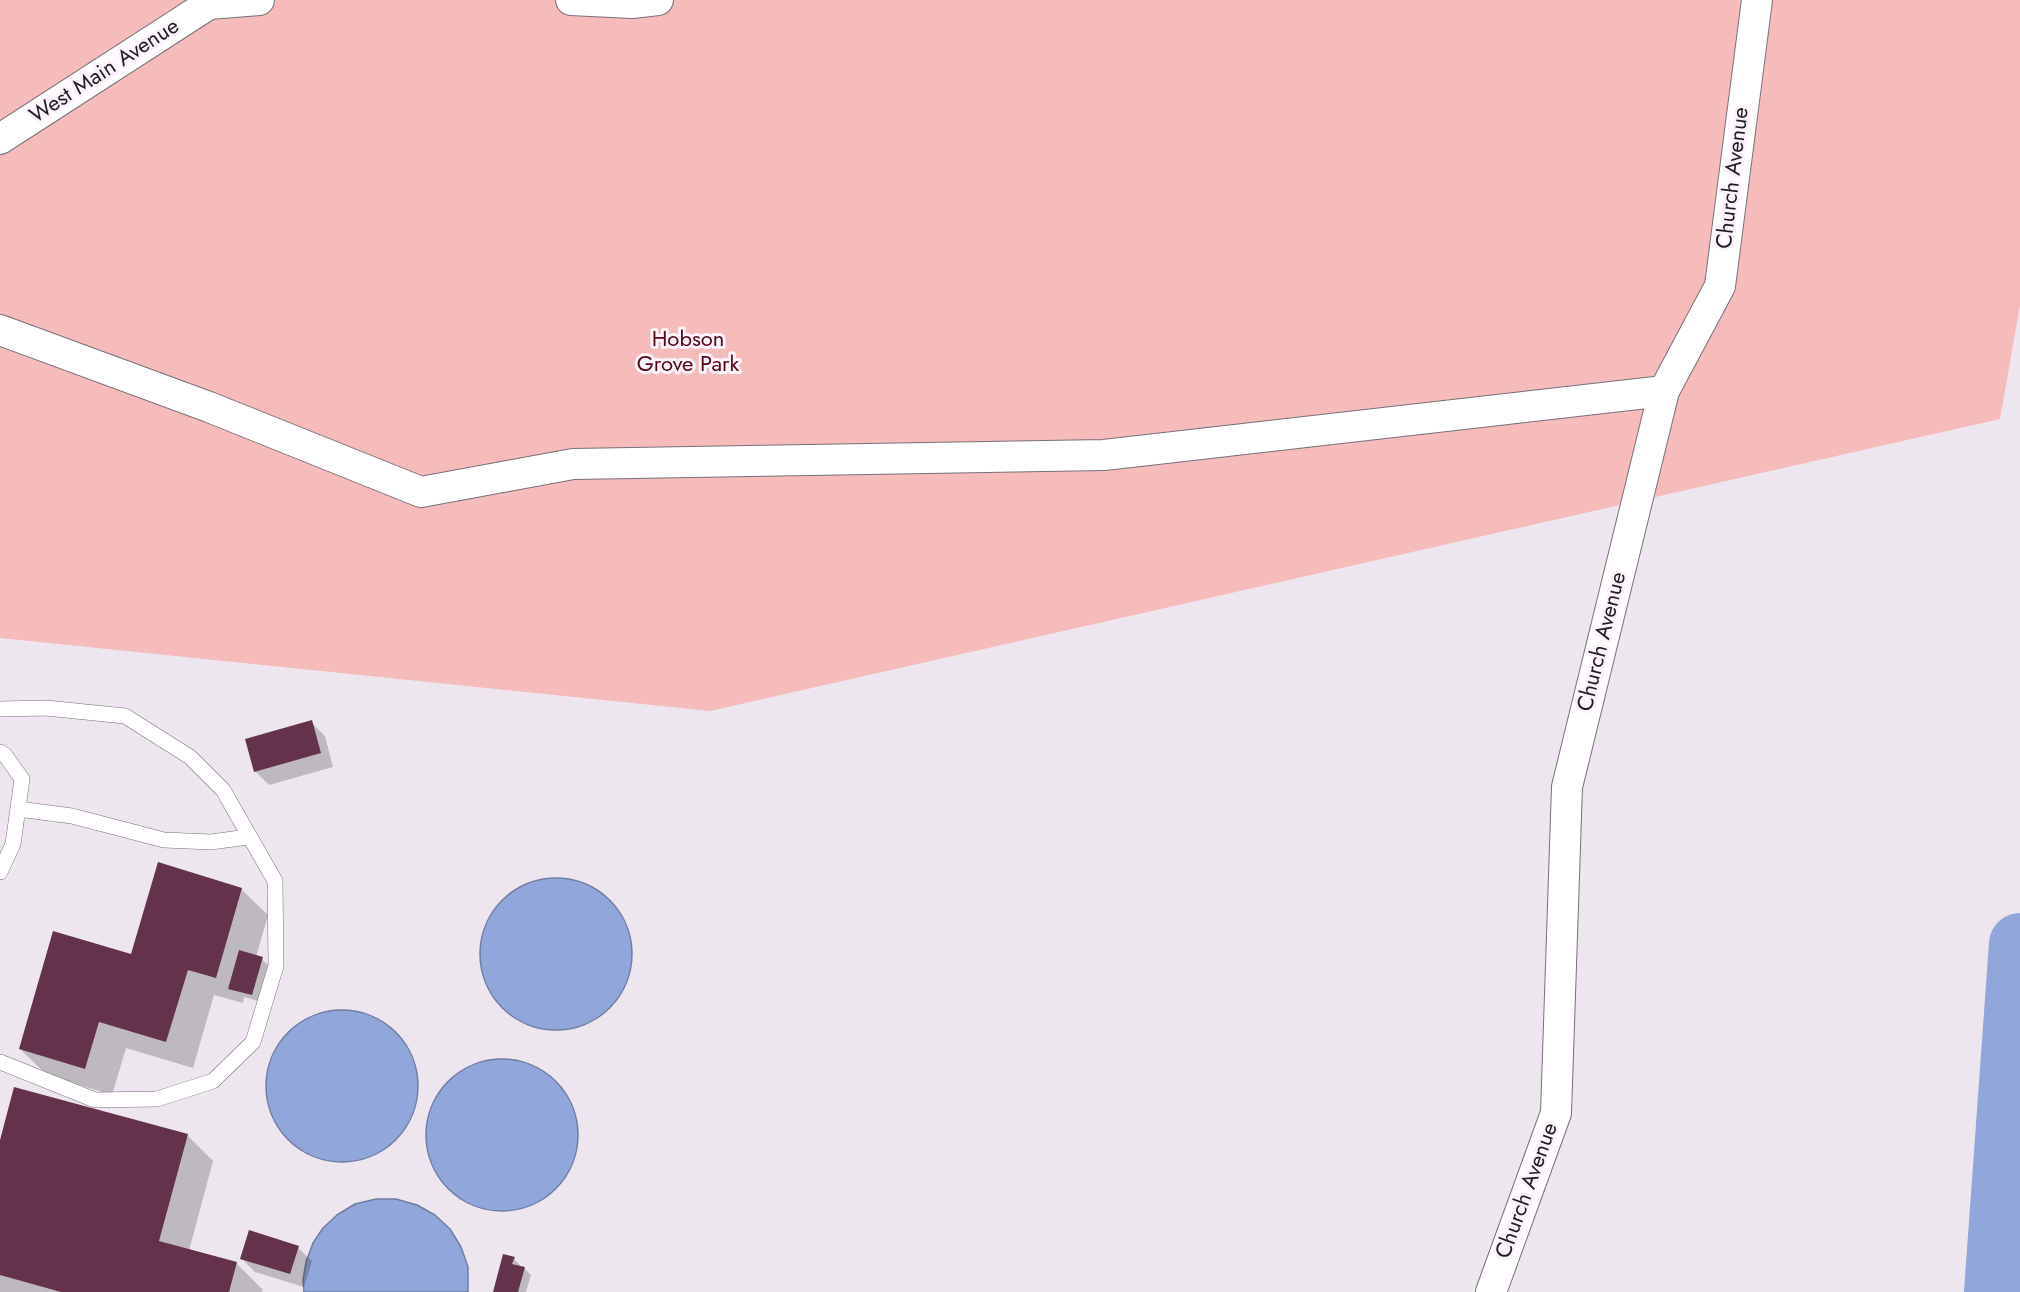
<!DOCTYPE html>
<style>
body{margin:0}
canvas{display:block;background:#eee6ef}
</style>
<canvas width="2020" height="1292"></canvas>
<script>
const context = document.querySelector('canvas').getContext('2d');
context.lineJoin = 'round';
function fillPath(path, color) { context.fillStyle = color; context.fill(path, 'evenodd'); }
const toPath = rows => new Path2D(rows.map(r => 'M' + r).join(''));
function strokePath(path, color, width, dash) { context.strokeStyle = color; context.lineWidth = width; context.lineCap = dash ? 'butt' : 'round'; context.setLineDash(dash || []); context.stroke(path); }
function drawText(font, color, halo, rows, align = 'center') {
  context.font = font + ' Jost,sans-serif'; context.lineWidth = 6; context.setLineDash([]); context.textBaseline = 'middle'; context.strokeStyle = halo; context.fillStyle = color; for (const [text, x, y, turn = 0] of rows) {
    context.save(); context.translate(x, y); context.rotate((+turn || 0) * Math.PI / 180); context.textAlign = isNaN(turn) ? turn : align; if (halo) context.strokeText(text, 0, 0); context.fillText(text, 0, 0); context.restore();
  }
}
fillPath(toPath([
 [0,0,2020,0,2020,305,2000,419,710,711,0,638]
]), '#f6bcbc');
const water = toPath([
 '480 954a76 76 0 1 1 152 0a76 76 0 1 1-152 0Z',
 '266 1086a76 76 0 1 1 152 0a76 76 0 1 1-152 0Z',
 '426 1135a76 76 0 1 1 152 0a76 76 0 1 1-152 0Z',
 [376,1199,396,1199,417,1205,435,1215,450,1229,461,1247,468,1267,468,1292,304,1292,303,1280,306,1262,313,1243,323,1228,337,1215,355,1204,376,1199]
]);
fillPath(water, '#91a6da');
strokePath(water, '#6f7da3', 1.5);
fillPath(toPath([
 [311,722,325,736,333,767,269,785,255,771],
 [241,889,268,915,256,957,262,959,268,965,258,1001,244,997,243,1003,214,995,193,1068,126,1048,112,1095,47,1075,20,1049,132,956],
 [187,1135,213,1161,189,1251,236,1263,263,1290,262,1292,0,1292,0,1145],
 [298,1248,312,1261,304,1287,255,1272,242,1259],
 [514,1259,520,1265,520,1267,524,1268,531,1275,526,1292,494,1292]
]), '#0003');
strokePath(toPath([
 [1995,1292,2020,944]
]), '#91a6da', 62);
fillPath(toPath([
 [312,720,321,753,254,772,245,739],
 [158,862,242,888,216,978,188,970,166,1042,99,1022,85,1069,19,1049,53,931,131,954],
 [239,950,263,957,252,995,228,989],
 [14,1087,188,1134,159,1241,237,1262,229,1292,61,1292,0,1275,0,1140],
 [249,1230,299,1246,290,1274,240,1259],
 [503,1254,515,1257,512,1264,525,1267,518,1292,493,1292]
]), '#65324b');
const lane = toPath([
 [0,709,46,708,125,716,190,757,223,790,275,881,276,966,253,1042,213,1081,157,1099,95,1100,0,1062],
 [0,752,5,755,22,779,13,844,0,872],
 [18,809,72,816,164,840,211,842,248,837]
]);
const street = toPath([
 [571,0,632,3,658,0],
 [209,4,259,0],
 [0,139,209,4,212,0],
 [0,330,209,407,421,492,573,464,1104,455,1664,391],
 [1491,1292,1556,1113,1567,787,1664,391,1720,286,1757,0]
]);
strokePath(lane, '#777078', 16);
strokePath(street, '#777078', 32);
strokePath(lane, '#fff', 15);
strokePath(street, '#fff', 30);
drawText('22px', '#211e22', '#fcf3fd', [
 ["West Main Avenue",105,72,-33],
 ["Church Avenue",1734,178,-83],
 ["Church Avenue",1603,642,-76],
 ["Church Avenue",1528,1191,-70]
]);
drawText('22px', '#550514', '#fcf3fd', [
 ["Hobson",688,341],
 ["Grove Park",688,366]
]);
</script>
